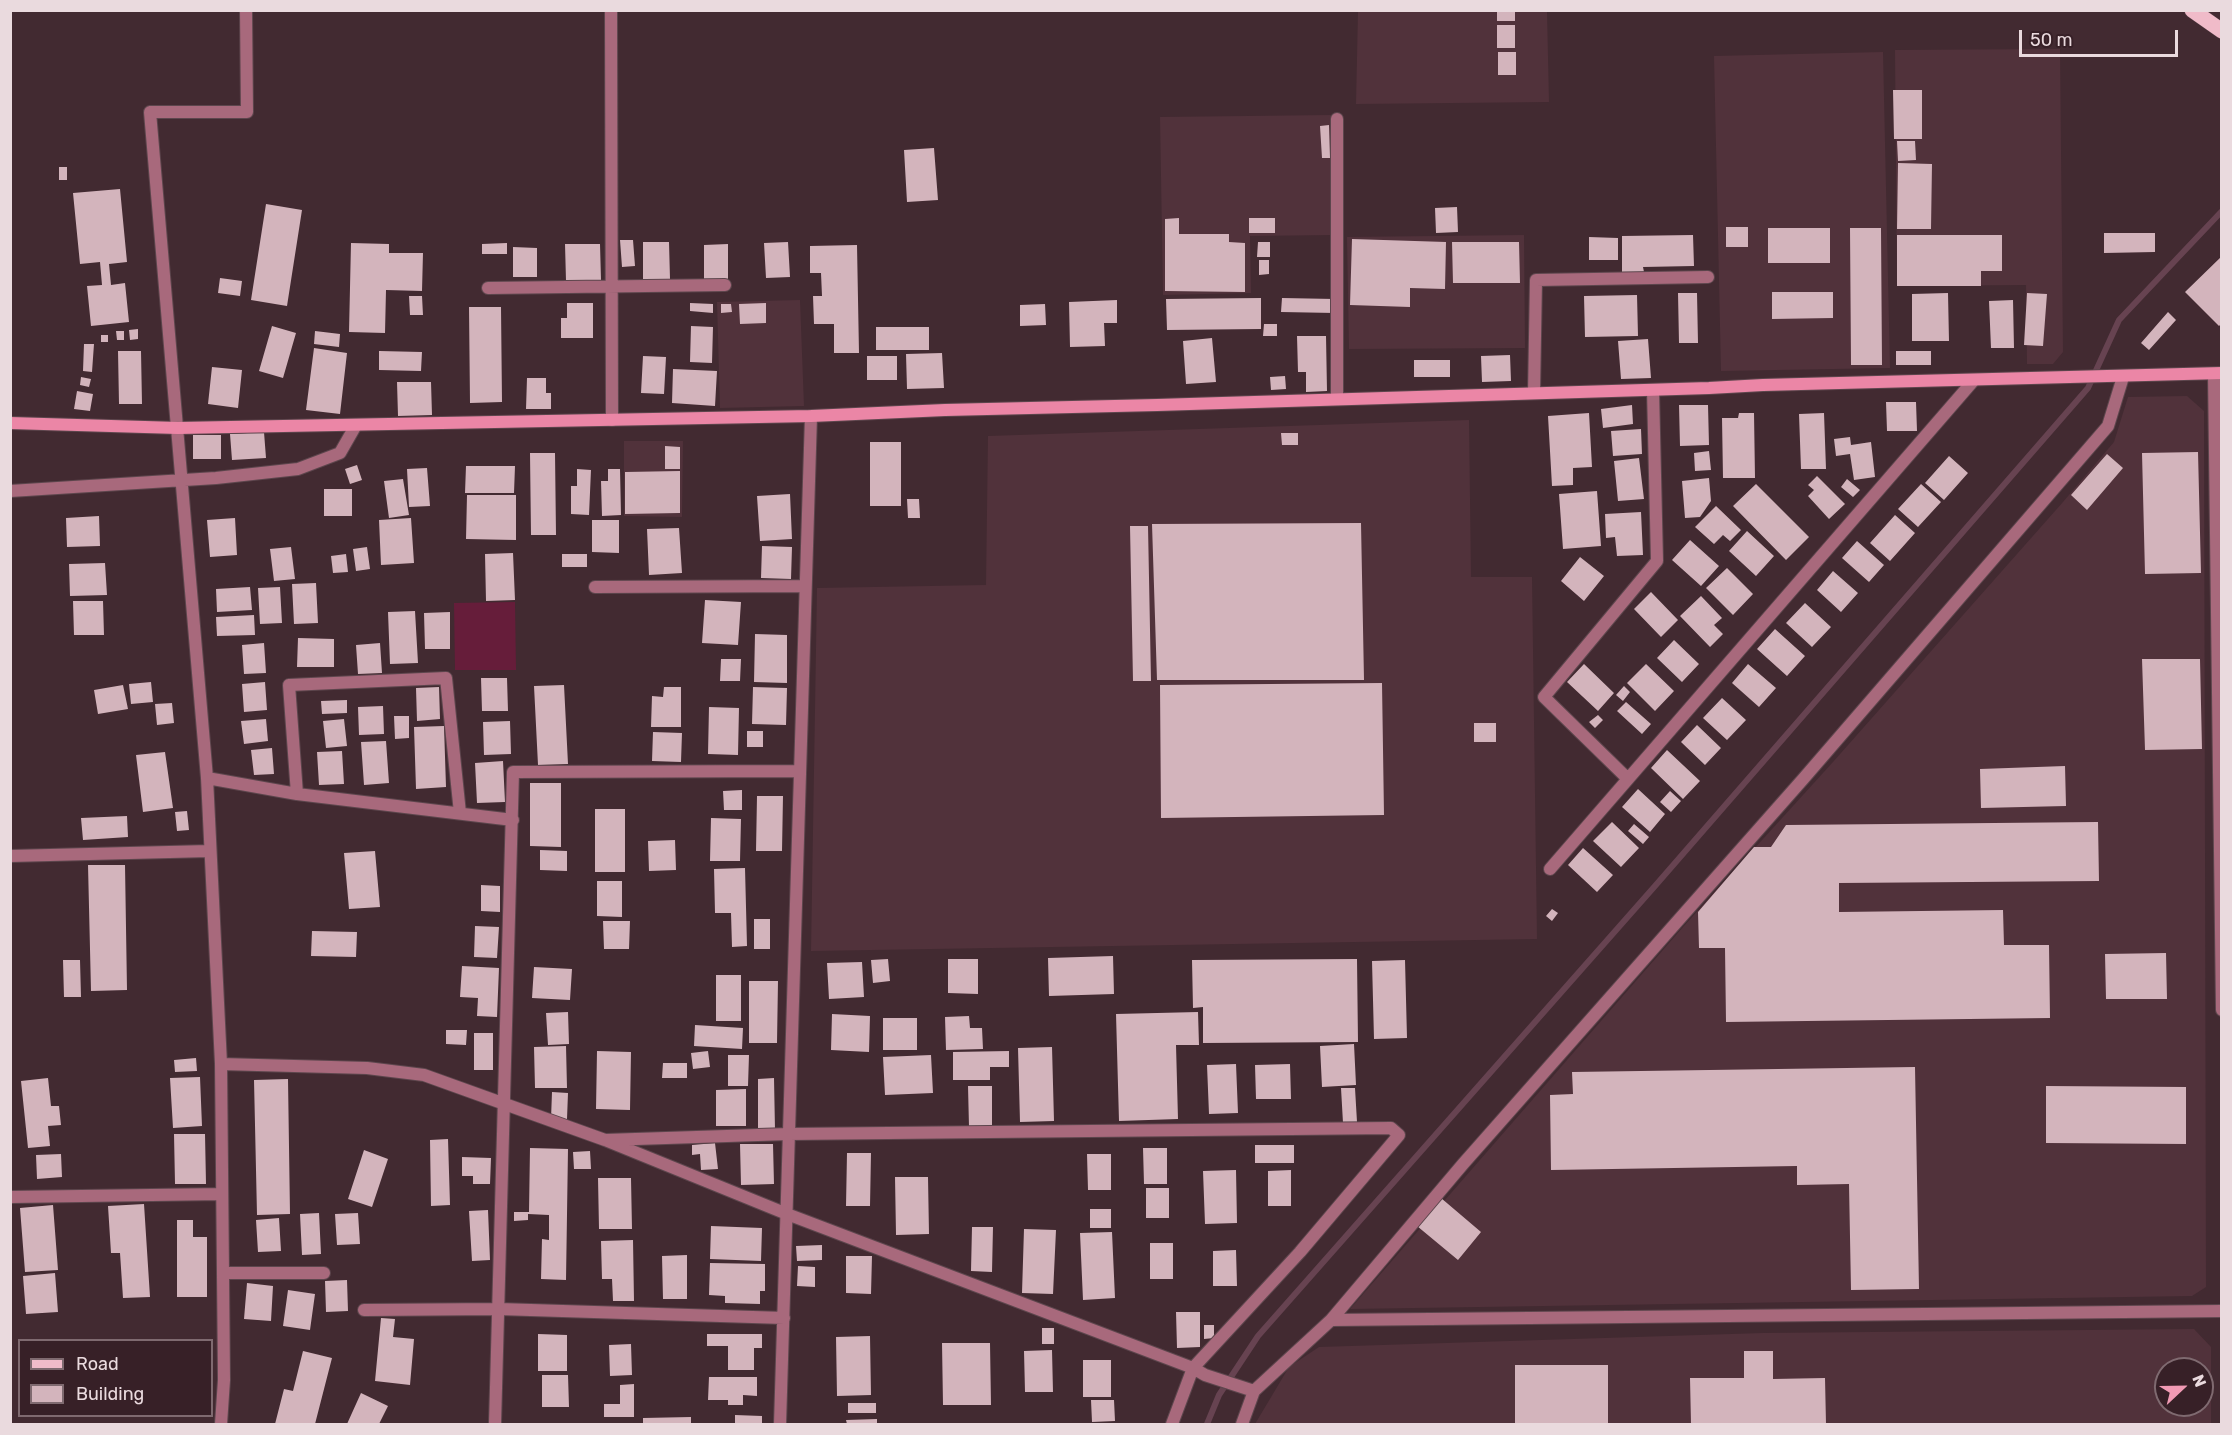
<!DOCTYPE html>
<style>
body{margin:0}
#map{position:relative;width:2232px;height:1435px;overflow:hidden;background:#422a31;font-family:Rubik,sans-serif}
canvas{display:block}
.frame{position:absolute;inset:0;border:12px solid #eadade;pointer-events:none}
.legend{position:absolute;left:18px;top:1339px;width:195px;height:78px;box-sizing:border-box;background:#372027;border:2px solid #7f6a70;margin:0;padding:8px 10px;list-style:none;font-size:18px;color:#eadade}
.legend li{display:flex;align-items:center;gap:12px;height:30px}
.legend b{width:30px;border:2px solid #7f6a70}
.north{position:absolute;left:2154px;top:1357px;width:60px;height:60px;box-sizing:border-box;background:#372027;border:2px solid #7f6a70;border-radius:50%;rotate:68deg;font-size:16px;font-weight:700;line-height:24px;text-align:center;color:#eadade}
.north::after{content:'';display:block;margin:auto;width:21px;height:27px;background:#f19ab4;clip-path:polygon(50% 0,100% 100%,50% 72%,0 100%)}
.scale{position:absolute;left:2019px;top:30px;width:159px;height:27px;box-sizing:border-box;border:3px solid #eadade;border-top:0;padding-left:8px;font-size:18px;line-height:21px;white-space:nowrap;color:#eadade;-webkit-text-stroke:4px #372027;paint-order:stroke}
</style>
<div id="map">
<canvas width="2232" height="1435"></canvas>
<div class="frame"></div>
<ul class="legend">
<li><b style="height:8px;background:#f0bbc9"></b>Road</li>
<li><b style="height:16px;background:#d3b4bc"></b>Building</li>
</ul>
<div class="north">N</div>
<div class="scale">50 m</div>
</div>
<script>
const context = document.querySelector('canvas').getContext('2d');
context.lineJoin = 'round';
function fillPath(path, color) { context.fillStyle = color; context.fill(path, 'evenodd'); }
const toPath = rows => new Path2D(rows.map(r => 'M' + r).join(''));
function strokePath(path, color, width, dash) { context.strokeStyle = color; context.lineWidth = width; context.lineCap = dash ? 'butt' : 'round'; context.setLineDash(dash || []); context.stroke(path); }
fillPath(toPath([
 [1358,11,1547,11,1549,102,1356,104],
 [2060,49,2063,352,2053,364,2027,364,2026,285,1897,286,1895,50],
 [1883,52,1890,368,1721,371,1714,56],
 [1332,115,1334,235,1250,236,1251,293,1163,295,1160,117],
 [1524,235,1525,348,1349,349,1347,237],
 [800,300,804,406,720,408,717,302],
 [2187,396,2204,411,2206,1287,2192,1296,1350,1309,1683,927,1833,762,2063,502,2114,442,2128,397],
 [1469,420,1471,577,1532,577,1537,939,811,951,817,588,986,585,988,436],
 [624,441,683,441,682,517,624,516],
 [2194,1329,2211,1347,2211,1424,1255,1424,1289,1367,1319,1347,1763,1333],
 [2166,1369,2202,1369,2202,1405,2166,1405]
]), '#51323b');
fillPath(toPath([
 [515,602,516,670,455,670,454,603]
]), '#661d3a');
strokePath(toPath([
 [1207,1424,1219,1395,1258,1336,1655,886,2088,388,2119,320,2222,211]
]), '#674351', 6);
fillPath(toPath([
 [1497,10,1515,10,1515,21,1497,21],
 [1497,25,1515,25,1515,48,1497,48],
 [1498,52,1516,52,1516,75,1498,75],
 [1893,90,1922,90,1922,139,1894,139],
 [1329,125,1330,158,1322,158,1320,126],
 [1897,141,1915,141,1916,160,1898,161],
 [934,148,938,200,907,202,904,150],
 [1898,163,1932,164,1931,229,1897,229],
 [59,167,67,167,67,180,59,180],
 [120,189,127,262,109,264,111,285,125,283,129,322,91,326,87,286,102,285,100,262,80,264,73,193],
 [266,204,302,210,287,306,251,300],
 [1457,207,1458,232,1436,233,1435,208],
 [1179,218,1179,234,1229,234,1229,242,1245,243,1245,292,1165,291,1165,219],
 [1249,218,1275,218,1275,233,1249,233],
 [1726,227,1748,227,1748,247,1726,247],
 [1768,228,1830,228,1830,263,1768,263],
 [1850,228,1881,228,1882,365,1851,365],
 [2104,233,2155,233,2155,252,2104,253],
 [1693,235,1694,266,1643,267,1644,272,1622,272,1622,236],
 [1897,235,2002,235,2002,271,1981,271,1981,286,1897,286],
 [1589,237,1618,238,1618,260,1589,260],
 [1352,239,1446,242,1445,289,1410,288,1410,307,1350,305],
 [620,240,633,240,635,266,622,267],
 [643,242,669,242,670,279,643,279],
 [788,242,790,277,766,278,764,243],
 [1258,242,1270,242,1270,257,1257,257],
 [1452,242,1519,242,1520,283,1453,283],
 [351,243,389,244,389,253,423,253,422,291,386,290,385,333,349,332],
 [507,243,507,254,482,254,482,244],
 [565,244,600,244,601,280,566,281],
 [728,244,728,280,704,280,704,245],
 [857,245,859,353,834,353,834,324,814,324,813,296,822,296,821,273,810,273,810,246],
 [513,247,537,248,537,277,513,277],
 [2222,256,2222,323,2219,326,2185,292],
 [1259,260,1269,260,1269,274,1259,275],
 [220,278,242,281,240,296,218,293],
 [1772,292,1833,292,1833,318,1772,319],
 [1678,293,1697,293,1698,343,1679,343],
 [1948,293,1949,341,1912,341,1912,294],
 [2027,293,2047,294,2043,346,2024,345],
 [1637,295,1638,336,1585,337,1584,296],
 [409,296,422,296,423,315,410,315],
 [1261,298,1261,329,1167,330,1166,299],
 [1282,298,1335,299,1335,313,1281,312],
 [1117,300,1117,323,1104,323,1105,346,1070,347,1069,302],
 [2013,300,2014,348,1991,348,1989,301],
 [567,303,593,303,593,338,561,338,561,318,567,318],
 [690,303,713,304,713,313,690,311],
 [766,303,766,323,740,324,739,304],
 [721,304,731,304,732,312,721,313],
 [1045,304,1046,325,1020,326,1020,305],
 [469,307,501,307,502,402,470,403],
 [2168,312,2176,320,2149,350,2141,343],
 [1264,324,1277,324,1277,336,1263,336],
 [272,326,296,333,283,378,259,371],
 [691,326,713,327,712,363,690,362],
 [876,327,929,327,929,350,876,350],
 [138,329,138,339,130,340,129,330],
 [116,331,124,331,124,340,117,340],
 [315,331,340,334,339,347,314,344],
 [101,335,108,335,108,342,101,342],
 [1297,336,1326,336,1327,391,1306,392,1306,372,1298,372],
 [1212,338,1216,382,1186,384,1183,341],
 [1648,339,1651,378,1621,379,1618,341],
 [84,344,94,344,92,372,83,371],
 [314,348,347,353,340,414,306,410],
 [118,351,141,351,142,404,119,404],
 [379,351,422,352,421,371,379,370],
 [1896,351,1931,351,1931,365,1896,365],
 [942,353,944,388,907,389,906,354],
 [1510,355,1511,381,1482,382,1481,356],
 [643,356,666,357,664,394,641,393],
 [867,356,897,356,897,380,867,380],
 [1414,360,1450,360,1450,377,1414,377],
 [212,367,242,370,238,408,208,404],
 [673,369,717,371,715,406,672,403],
 [1285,376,1286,389,1271,390,1270,377],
 [81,377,91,379,89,387,80,385],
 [527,378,546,378,546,393,551,393,551,409,526,409],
 [397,382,431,382,432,415,398,416],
 [77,391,93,394,90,411,74,409],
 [1886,402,1916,402,1917,431,1887,431],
 [1632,405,1633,424,1603,428,1601,409],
 [1679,405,1708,405,1709,445,1680,446],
 [1589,413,1592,467,1573,468,1573,485,1552,486,1548,416],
 [1739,413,1754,413,1755,478,1723,478,1722,418,1738,418],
 [1824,413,1826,469,1801,469,1799,414],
 [1641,429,1642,454,1613,456,1611,431],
 [264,432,266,458,232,460,230,434],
 [1281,433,1298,433,1298,445,1282,445],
 [193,435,221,435,221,459,193,459],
 [1850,437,1851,445,1871,442,1875,477,1854,480,1850,454,1836,456,1834,439],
 [870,442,901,442,901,506,870,506],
 [665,446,680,447,680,469,665,469],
 [1709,451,1711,470,1695,471,1694,453],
 [2198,452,2201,573,2145,574,2142,453],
 [530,453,555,453,556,535,531,535],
 [2107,454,2123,468,2087,510,2071,495],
 [1949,456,1968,473,1944,500,1925,483],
 [1639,458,1644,499,1618,501,1614,461],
 [357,465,362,480,350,484,345,469],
 [466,466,515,466,514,493,465,493],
 [427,468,430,506,409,507,407,469],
 [577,469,591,470,589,515,571,514,571,486,577,486],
 [608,469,620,469,621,515,602,516,601,481,608,481],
 [680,471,680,513,625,514,625,472],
 [1817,476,1845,504,1829,519,1808,496,1814,490,1808,485],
 [1709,478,1711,501,1700,517,1685,518,1682,481],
 [403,479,409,515,389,518,384,481],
 [1847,479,1860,490,1853,497,1841,487],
 [1756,484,1809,537,1786,560,1733,506],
 [1921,484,1941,502,1918,527,1898,509],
 [324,489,352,489,352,516,324,516],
 [1597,491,1601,546,1563,549,1559,494],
 [790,494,792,539,760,541,757,496],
 [467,495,516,495,516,540,466,539],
 [907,499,919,499,920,518,908,518],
 [1716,506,1741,530,1730,541,1723,535,1714,544,1695,527],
 [1641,512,1643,555,1617,556,1615,537,1606,538,1605,514],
 [1895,515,1915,533,1890,561,1870,543],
 [99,516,100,546,67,547,66,518],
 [235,518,237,555,210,557,207,520],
 [411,518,414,563,381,565,379,520],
 [592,520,619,520,619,553,592,552],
 [1361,523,1364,680,1157,680,1152,524],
 [1130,526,1148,526,1151,681,1133,681],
 [679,528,682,573,649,575,647,529],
 [1747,531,1774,556,1756,576,1729,551],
 [1690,540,1719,566,1701,586,1672,560],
 [1857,541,1884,565,1869,582,1842,558],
 [762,546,792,547,791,579,761,578],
 [291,547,295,579,274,581,270,549],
 [367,547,370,569,356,571,353,549],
 [513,553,515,600,486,601,485,554],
 [346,554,348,572,333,573,331,556],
 [562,554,587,554,587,567,562,567],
 [1580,557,1604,576,1584,601,1561,581],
 [105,563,107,595,70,596,69,564],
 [1727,568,1753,594,1733,615,1706,588],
 [1833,571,1858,593,1841,612,1817,590],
 [316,583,318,623,294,624,292,584],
 [250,587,252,610,217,612,216,589],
 [280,587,282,623,260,624,258,588],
 [1651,592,1678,620,1661,637,1634,609],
 [1701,596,1722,618,1714,625,1723,634,1710,647,1680,616],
 [705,600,741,602,738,645,702,643],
 [73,601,103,601,104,635,74,635],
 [1805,603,1831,627,1812,647,1786,623],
 [415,611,418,663,390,664,388,612],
 [450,612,450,649,425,649,424,613],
 [254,615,255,635,217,636,216,617],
 [1775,629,1805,656,1787,676,1757,649],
 [755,634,787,635,787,683,754,682],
 [298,638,334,639,334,667,297,667],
 [1674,640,1699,664,1682,682,1657,658],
 [264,643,266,673,244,674,242,645],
 [380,643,382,673,358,674,356,645],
 [721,659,741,659,740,681,720,681],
 [2142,659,2200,659,2202,749,2145,750],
 [1584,664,1614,693,1598,711,1567,682],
 [1646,664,1674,691,1655,711,1627,683],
 [1748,664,1776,688,1759,707,1732,683],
 [481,678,507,678,508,711,482,711],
 [151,682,153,702,131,704,129,684],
 [265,682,267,710,244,712,242,684],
 [1382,683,1384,815,1161,818,1160,685],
 [123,685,128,709,98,714,94,690],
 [564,685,568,764,538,765,534,686],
 [1624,686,1630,692,1623,701,1616,695],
 [439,687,440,719,417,721,416,688],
 [664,687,681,687,681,727,651,727,652,696,663,697],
 [753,687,787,688,786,725,752,724],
 [1722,698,1746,720,1727,740,1703,718],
 [347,700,347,713,322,714,321,701],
 [1626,702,1651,724,1642,734,1617,711],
 [172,703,174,723,157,725,155,704],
 [383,706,384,734,359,735,358,707],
 [709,707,739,708,738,755,708,754],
 [1598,715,1603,720,1595,728,1589,722],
 [394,716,409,716,409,738,395,739],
 [266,719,268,741,244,744,241,721],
 [344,719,347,746,326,748,323,721],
 [510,721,511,754,484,755,483,722],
 [1474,723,1496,723,1496,742,1474,742],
 [1697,725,1721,748,1705,765,1681,742],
 [444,726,446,787,416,789,414,727],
 [747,731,763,731,763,747,747,747],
 [653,732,682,733,681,762,652,761],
 [386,741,389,783,364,785,361,742],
 [272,748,274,774,254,775,251,750],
 [1667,750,1700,781,1683,799,1651,768],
 [342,751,344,784,319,785,317,752],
 [165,752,173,808,143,812,136,755],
 [503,761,505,802,477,803,475,763],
 [2065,766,2066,806,1981,808,1980,769],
 [530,783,561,783,561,847,530,846],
 [1638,789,1665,814,1650,832,1622,807],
 [742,790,742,810,724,810,723,791],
 [1670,791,1681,801,1671,812,1660,802],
 [757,796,783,796,782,851,756,851],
 [595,809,625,809,625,872,595,872],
 [187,811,189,830,177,831,175,812],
 [127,816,128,837,83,840,81,818],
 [711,818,741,819,740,861,710,861],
 [1612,822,1639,848,1621,867,1593,841],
 [2098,822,2099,881,1839,883,1839,912,2003,910,2004,945,2049,945,2050,1018,1726,1022,1725,948,1699,948,1698,912,1754,847,1771,847,1786,825],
 [1634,824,1649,837,1643,844,1628,831],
 [675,840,676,870,649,871,648,841],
 [1583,848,1613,875,1597,892,1568,865],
 [540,850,567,851,567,871,540,870],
 [375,851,380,907,349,909,344,853],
 [88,865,125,865,127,990,91,991],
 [745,868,747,946,732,947,731,913,715,913,714,869],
 [597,881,622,881,622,917,597,916],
 [481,885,500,886,500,912,481,911],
 [1552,909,1558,913,1552,921,1546,916],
 [754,919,770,919,770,949,754,949],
 [603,921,630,921,629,949,604,949],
 [475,926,499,927,497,958,474,957],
 [312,931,357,932,356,957,311,956],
 [2166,953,2167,999,2106,999,2105,954],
 [1113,956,1114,994,1049,996,1048,958],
 [888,959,890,981,873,983,871,960],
 [948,959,978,959,978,994,948,993],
 [1357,959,1358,1042,1203,1043,1203,1007,1193,1008,1192,960],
 [63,960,80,960,81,997,64,997],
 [1405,960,1407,1038,1374,1039,1372,961],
 [862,962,864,997,829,999,827,963],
 [462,966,499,968,497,1017,477,1016,478,998,460,997],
 [534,967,572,969,570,1000,532,998],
 [716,975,741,975,741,1021,716,1021],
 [749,981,778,981,777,1043,749,1043],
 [568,1012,569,1044,548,1045,546,1013],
 [1198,1012,1199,1045,1176,1045,1178,1119,1119,1121,1116,1014],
 [832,1014,870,1016,869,1052,831,1050],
 [969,1016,970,1028,982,1028,983,1049,946,1050,945,1017],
 [883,1018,917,1018,917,1050,883,1050],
 [695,1025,743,1028,742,1049,694,1046],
 [446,1030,467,1030,466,1045,446,1044],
 [474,1033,493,1033,493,1070,474,1070],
 [1354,1044,1356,1085,1322,1087,1320,1046],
 [566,1046,567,1088,535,1088,534,1047],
 [1052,1047,1054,1121,1020,1122,1018,1048],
 [597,1051,631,1052,630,1110,596,1109],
 [708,1051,710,1067,693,1069,691,1053],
 [1009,1051,1009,1067,990,1067,990,1080,953,1080,953,1052],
 [728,1055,749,1055,748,1086,728,1086],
 [931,1055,933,1093,885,1095,883,1057],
 [196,1058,197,1071,175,1072,174,1060],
 [663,1063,687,1063,687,1078,662,1078],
 [1236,1064,1238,1113,1209,1114,1207,1065],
 [1290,1064,1291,1099,1256,1099,1255,1065],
 [1915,1067,1919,1289,1851,1290,1849,1184,1797,1185,1797,1166,1551,1170,1550,1095,1573,1094,1572,1072],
 [200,1077,202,1126,173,1128,170,1078],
 [48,1078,51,1106,59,1106,61,1125,48,1126,50,1146,28,1148,21,1081],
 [774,1078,775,1130,758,1130,758,1079],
 [288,1079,290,1214,257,1215,254,1080],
 [968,1086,992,1086,992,1127,969,1127],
 [2046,1086,2186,1087,2186,1144,2046,1143],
 [1341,1088,1355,1088,1357,1122,1343,1123],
 [746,1089,746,1126,716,1126,716,1090],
 [552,1092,568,1093,567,1119,551,1119],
 [174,1134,205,1134,206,1184,175,1184],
 [448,1139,450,1205,431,1206,430,1140],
 [715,1143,718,1169,701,1170,700,1154,692,1155,692,1145],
 [740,1144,773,1144,774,1184,741,1185],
 [1255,1145,1294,1145,1294,1163,1255,1163],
 [530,1148,568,1149,566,1280,541,1279,542,1239,549,1240,549,1215,528,1214,528,1220,514,1221,514,1212,529,1212],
 [1143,1148,1167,1148,1167,1184,1144,1184],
 [364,1150,388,1159,372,1207,348,1199],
 [590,1151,591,1169,574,1169,573,1152],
 [847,1153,871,1153,870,1206,846,1206],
 [61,1154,62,1177,37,1179,36,1155],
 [1087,1154,1111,1154,1111,1190,1088,1190],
 [462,1157,491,1158,490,1184,473,1184,473,1176,462,1176],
 [1236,1170,1237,1223,1205,1224,1203,1171],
 [1291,1170,1291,1206,1268,1206,1268,1171],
 [895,1177,928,1177,929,1234,896,1235],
 [598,1178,631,1178,632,1229,599,1229],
 [1146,1188,1169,1188,1169,1218,1146,1218],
 [1441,1198,1481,1232,1458,1260,1417,1226],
 [144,1204,150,1297,123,1298,120,1253,111,1253,108,1206],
 [53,1205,58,1270,25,1272,20,1208],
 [1090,1209,1111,1209,1111,1228,1090,1228],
 [488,1210,490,1260,472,1261,469,1211],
 [319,1213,321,1254,302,1255,300,1214],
 [358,1213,360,1244,337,1245,335,1214],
 [279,1218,281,1251,258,1252,256,1220],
 [177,1220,193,1220,193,1237,207,1237,207,1297,177,1297],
 [711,1226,762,1228,761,1261,710,1259],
 [972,1227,993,1227,992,1272,971,1271],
 [1024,1229,1056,1230,1053,1294,1022,1293],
 [1112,1232,1115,1298,1083,1300,1080,1233],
 [633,1240,634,1301,613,1301,612,1279,602,1279,601,1241],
 [1150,1243,1173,1243,1173,1279,1150,1279],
 [822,1245,822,1260,797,1261,796,1246],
 [1236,1250,1237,1286,1213,1286,1213,1251],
 [687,1255,687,1299,663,1299,662,1256],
 [846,1256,872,1256,871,1294,846,1293],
 [710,1263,765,1264,765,1291,760,1291,760,1304,725,1303,725,1296,709,1295],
 [798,1266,815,1267,815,1287,797,1286],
 [55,1273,58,1312,26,1314,23,1276],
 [347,1280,348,1311,326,1312,325,1281],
 [247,1283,273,1286,271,1321,244,1319],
 [288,1290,315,1294,310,1330,283,1326],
 [1176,1312,1200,1312,1200,1347,1177,1348],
 [381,1318,395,1319,393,1337,414,1339,410,1385,375,1381],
 [1204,1325,1214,1325,1214,1338,1204,1339],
 [1042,1328,1054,1328,1054,1344,1042,1344],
 [538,1334,567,1335,567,1371,538,1371],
 [707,1334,762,1334,762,1348,754,1348,754,1370,728,1370,728,1346,707,1346],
 [870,1336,871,1395,837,1396,836,1337],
 [942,1343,990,1343,991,1405,943,1405],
 [631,1344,632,1375,610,1376,609,1345],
 [1052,1350,1053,1392,1025,1392,1024,1351],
 [303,1351,332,1358,315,1424,275,1424,284,1389,293,1391],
 [1744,1351,1773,1351,1773,1379,1825,1378,1826,1424,1691,1424,1690,1378,1744,1378],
 [1083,1360,1111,1360,1111,1397,1083,1397],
 [1515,1365,1608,1365,1608,1424,1515,1424],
 [542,1375,568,1375,569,1407,542,1407],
 [709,1377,757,1377,757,1396,743,1395,743,1405,728,1405,728,1400,708,1400],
 [634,1384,634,1417,604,1417,604,1404,620,1404,620,1385],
 [361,1393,388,1406,379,1424,347,1424],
 [1091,1400,1114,1400,1115,1421,1092,1422],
 [848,1403,876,1403,876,1413,848,1413],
 [735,1415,762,1416,762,1424,735,1424],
 [691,1417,691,1424,643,1424,643,1418],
 [877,1419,877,1424,847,1424,846,1420]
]), '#d3b4bc');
const street = toPath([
 [611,10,612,420],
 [1337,119,1337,399],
 [488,288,725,285],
 [2214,374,2222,1010],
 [1534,393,1536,280,1708,277],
 [10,491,216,478,298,469,340,453,356,425],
 [595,587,805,586],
 [207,778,297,794,513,820],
 [1628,779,1544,697,1657,561,1653,390],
 [297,794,289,685,446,678,460,813],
 [10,856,209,851],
 [1550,869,1974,380],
 [221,1064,367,1068,424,1075,605,1140,787,1214,1193,1368,1205,1375,1254,1391],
 [605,1140,788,1134,1391,1128,1399,1135,1300,1252,1193,1368,1172,1424],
 [10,1197,222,1194],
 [223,1273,324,1273],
 [364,1310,499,1309,784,1318],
 [1331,1320,2222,1311],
 [221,1424,224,1380,221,1064,207,778,150,112,247,112,246,10],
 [495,1424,513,772,799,771],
 [780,1424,811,416],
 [1242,1424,1254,1391,1331,1320,1463,1164,1804,778,2108,426,2123,377]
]);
const secondary = toPath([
 [10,423,178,428,811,416,945,410,1157,405,1709,388,1763,385,2222,373]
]);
const primary = toPath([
 [2192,10,2222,31]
]);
strokePath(street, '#5d464d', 14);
strokePath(secondary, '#5d464d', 14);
strokePath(primary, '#5d464d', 16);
strokePath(street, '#a8697c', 12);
strokePath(secondary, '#eb86a6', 12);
strokePath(primary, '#f0bbc9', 15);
</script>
